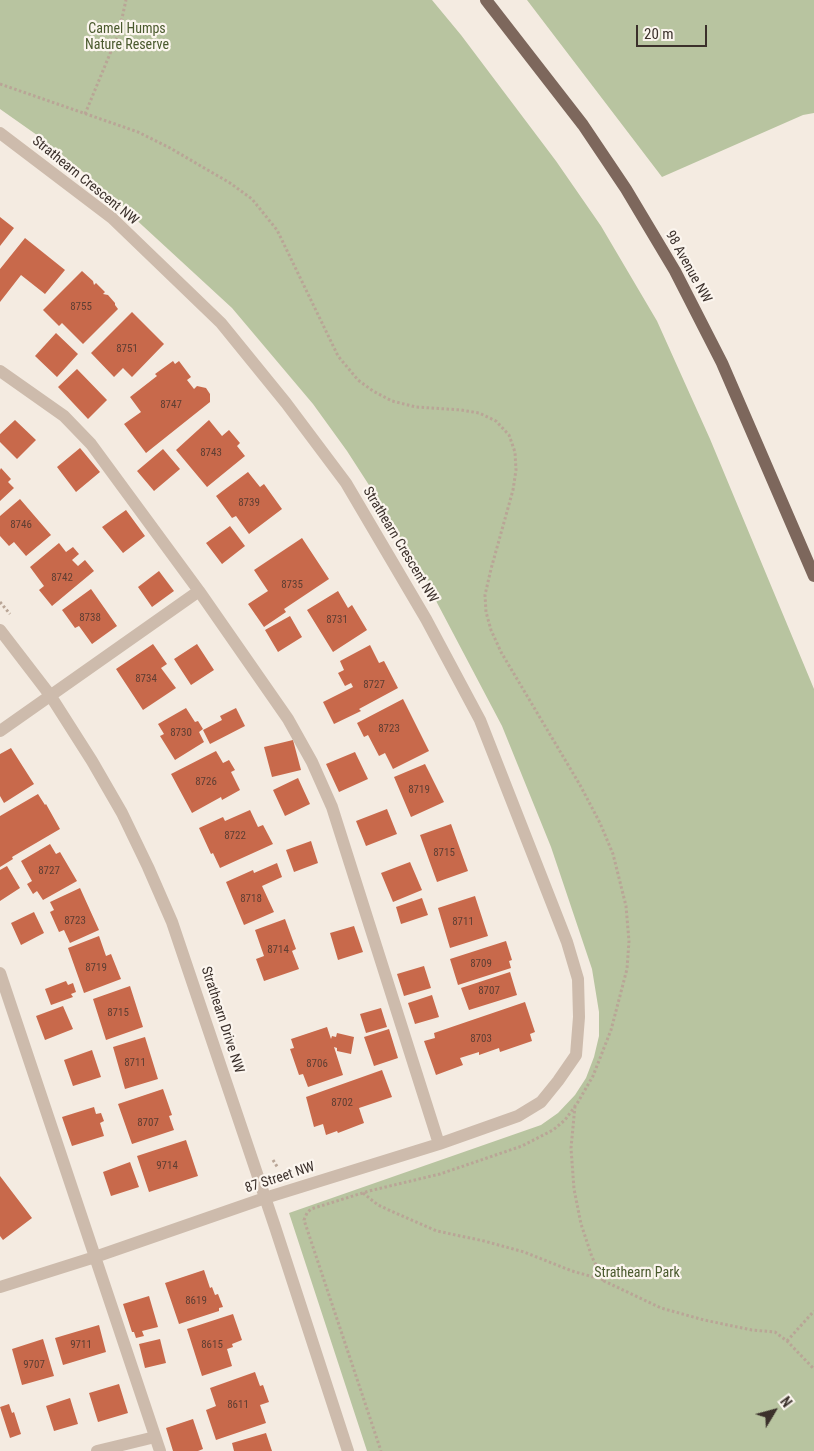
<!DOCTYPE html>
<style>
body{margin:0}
#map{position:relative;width:814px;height:1451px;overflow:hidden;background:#f4ebe1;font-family:"Roboto Condensed",sans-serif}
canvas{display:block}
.north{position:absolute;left:749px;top:1386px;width:50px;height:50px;-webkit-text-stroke:4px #fbf5ee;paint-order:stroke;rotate:53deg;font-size:14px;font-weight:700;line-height:20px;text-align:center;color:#3b302b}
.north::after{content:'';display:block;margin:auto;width:18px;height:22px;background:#3b302b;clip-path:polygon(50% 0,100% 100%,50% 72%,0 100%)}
.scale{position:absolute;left:636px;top:25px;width:71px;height:22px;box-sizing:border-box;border:2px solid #3b302b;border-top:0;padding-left:6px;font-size:15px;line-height:18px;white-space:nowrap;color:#3b302b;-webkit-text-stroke:4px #fbf5ee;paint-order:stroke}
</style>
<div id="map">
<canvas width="814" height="1451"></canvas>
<div class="north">N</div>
<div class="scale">20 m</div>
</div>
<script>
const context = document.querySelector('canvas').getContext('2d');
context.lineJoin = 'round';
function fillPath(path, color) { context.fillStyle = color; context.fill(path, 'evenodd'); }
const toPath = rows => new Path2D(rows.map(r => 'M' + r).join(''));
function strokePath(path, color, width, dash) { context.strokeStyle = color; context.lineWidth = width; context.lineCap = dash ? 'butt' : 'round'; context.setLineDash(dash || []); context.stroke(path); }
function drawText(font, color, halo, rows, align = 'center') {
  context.font = font + ' "Roboto Condensed",sans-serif'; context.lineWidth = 4.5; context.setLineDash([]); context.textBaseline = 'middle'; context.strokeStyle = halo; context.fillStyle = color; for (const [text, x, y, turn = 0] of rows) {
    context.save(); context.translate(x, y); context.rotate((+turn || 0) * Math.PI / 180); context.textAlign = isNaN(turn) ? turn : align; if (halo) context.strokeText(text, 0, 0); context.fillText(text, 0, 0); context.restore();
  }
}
fillPath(toPath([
 [0,0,432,0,461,35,556,161,601,226,657,321,710,439,814,689,814,1451,367,1451,289,1213,541,1125,558,1113,575,1095,586,1078,594,1057,599,1036,599,1012,592,969,551,847,502,726,434,597,378,499,347,451,313,404,232,308,93,180,44,140,0,109],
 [527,0,814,0,814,113,803,115,662,177]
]), '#b8c4a0');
fillPath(toPath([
 [0,217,14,228,0,246],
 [25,238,65,270,45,294,21,275,0,302,0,269],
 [82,271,93,281,94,285,96,283,105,292,103,294,108,295,115,303,115,305,118,309,83,344,62,323,59,326,43,310],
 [132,312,164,344,132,377,123,368,114,377,91,353],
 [56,333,78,354,57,377,35,356],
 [173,361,175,364,179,361,191,377,187,380,194,389,197,386,206,388,210,394,210,402,146,453,124,424,141,412,130,397,157,376,155,374],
 [77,369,107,400,88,419,58,387],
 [15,420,36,440,17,459,0,442,0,434],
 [209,420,222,436,229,430,240,443,237,446,245,456,207,487,176,450],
 [80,448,100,472,76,492,57,467],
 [163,449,180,469,154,491,137,471],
 [1,468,11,479,8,482,14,488,0,501,0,470],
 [248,472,260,487,264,484,282,509,249,534,236,516,232,518,216,496],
 [20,499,51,535,26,556,14,542,9,546,0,536,0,516],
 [126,510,145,536,123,553,102,527],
 [230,526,245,546,222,564,206,543],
 [302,538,329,579,284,609,286,612,264,627,248,604,268,591,254,570],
 [59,543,66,552,73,547,79,554,72,560,78,566,85,560,94,571,52,606,39,590,44,586,30,567],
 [159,571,174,591,152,607,138,587],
 [91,589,117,626,92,644,79,626,75,628,62,610],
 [338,591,348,608,352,605,367,630,333,652,307,610],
 [290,616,302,637,278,652,265,630],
 [153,644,167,664,161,668,176,688,143,710,116,669],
 [197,644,214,670,191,685,174,659],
 [370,645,379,663,384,661,398,688,359,709,361,711,334,724,323,702,353,687,351,683,345,686,338,673,344,670,340,661],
 [403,699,429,751,393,769,385,753,379,756,368,735,364,737,357,723],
 [186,708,195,722,198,721,203,729,199,732,204,742,175,760,160,736,164,734,158,724],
 [236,708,245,726,210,744,203,730,222,720,220,716],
 [293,740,301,770,272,777,264,747],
 [11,748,34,784,4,803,0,796,0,754],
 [216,751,223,763,229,760,235,770,231,772,240,790,222,800,221,797,192,813,171,774],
 [355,752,368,779,339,792,326,764],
 [425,764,444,802,411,817,394,777],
 [298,778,310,804,285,816,273,790],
 [38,794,45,805,46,804,60,829,12,857,13,859,0,867,0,816],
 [387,809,397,834,366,846,356,821],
 [250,810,258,827,263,825,273,844,220,868,213,853,211,854,199,828,223,817,225,821],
 [451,824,468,871,437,882,420,835],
 [311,841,318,863,294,872,286,850],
 [50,844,56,854,60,852,77,881,43,900,37,891,33,894,27,884,32,881,21,861],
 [410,862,422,890,393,902,381,873],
 [277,863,282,877,262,886,274,912,244,925,226,882,253,870,254,873],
 [7,866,20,888,0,901,0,870],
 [80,888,99,930,70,943,64,930,59,932,50,912,54,910,50,902],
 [475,896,488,936,450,948,438,908],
 [422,898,428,915,401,924,396,907],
 [34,912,44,933,21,945,11,923],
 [285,919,296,949,292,951,299,969,264,981,256,959,264,956,255,930],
 [354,926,363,952,338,960,330,933],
 [99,936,106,956,111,954,121,979,84,993,68,948],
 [506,941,512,960,509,961,511,968,458,985,450,959],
 [424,966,431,988,404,996,397,974],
 [510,972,517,995,469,1010,461,988],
 [66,981,68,985,73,983,76,992,71,994,73,997,51,1005,45,989],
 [130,986,143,1027,106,1040,93,999],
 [432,995,439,1017,415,1024,408,1003],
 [525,1002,535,1032,530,1034,532,1041,500,1052,499,1048,479,1055,479,1052,460,1058,463,1065,436,1075,424,1041,435,1038,434,1033],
 [63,1006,73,1029,45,1040,36,1016],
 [381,1008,387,1027,366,1033,360,1014],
 [327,1027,331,1039,332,1036,336,1037,337,1033,354,1037,351,1054,337,1051,337,1048,334,1047,343,1075,308,1087,303,1074,299,1075,290,1049,294,1048,291,1039],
 [389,1029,398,1058,374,1066,364,1037],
 [145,1037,158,1079,125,1089,113,1047],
 [92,1050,101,1077,73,1086,64,1060],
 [382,1070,392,1097,359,1108,364,1123,338,1133,337,1131,326,1135,323,1124,314,1127,306,1097],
 [163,1089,172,1115,169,1116,174,1130,132,1144,118,1104],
 [94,1107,96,1114,101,1113,104,1121,100,1123,104,1136,72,1146,62,1117],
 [186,1140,198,1176,149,1192,137,1156],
 [130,1162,139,1187,111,1196,103,1172],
 [0,1176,32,1218,3,1240,0,1236],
 [204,1270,210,1288,212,1287,215,1295,218,1294,223,1307,219,1308,219,1311,179,1324,165,1283],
 [149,1296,158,1327,142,1331,144,1336,136,1338,134,1332,132,1332,123,1304],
 [233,1314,242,1340,232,1344,233,1347,227,1349,232,1366,202,1376,187,1329],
 [99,1325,106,1352,63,1365,55,1338],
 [43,1339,54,1376,22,1385,12,1349],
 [160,1339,166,1363,145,1368,139,1344],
 [255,1372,260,1386,263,1385,269,1402,260,1405,266,1423,216,1440,206,1410,216,1406,210,1388],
 [119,1384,128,1413,98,1422,89,1393],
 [70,1398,78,1424,54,1431,46,1406],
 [9,1404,12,1413,14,1412,21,1434,10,1438,0,1407],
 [193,1419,203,1449,198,1451,173,1451,166,1428],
 [266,1433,272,1451,234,1451,232,1443]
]), '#c8694b');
strokePath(toPath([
 [0,84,138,132,170,148,230,183,252,199,277,230,338,356,358,380,373,391,392,401,416,407,461,410,479,413,496,421,509,435,515,452,516,470,513,490,491,569,485,595,486,612,491,630,501,652,580,785,600,823,613,854,626,906,629,941,627,969,611,1030,593,1076,578,1102,565,1120,553,1130,522,1146,440,1174,369,1191,311,1209,307,1213,304,1220,381,1451],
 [85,114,119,32,126,0],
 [0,602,10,614],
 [575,1106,571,1148,574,1189,581,1224,592,1257,604,1281,661,1308,704,1320,752,1330,775,1332,787,1341,814,1369],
 [273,1160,278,1168],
 [363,1193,378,1205,391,1211,437,1231,484,1241,524,1252,572,1271,604,1280],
 [787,1341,814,1311]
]), '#b9a596', 3, [2.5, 2.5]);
strokePath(toPath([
 [0,133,112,218,221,323,286,403,346,483,426,619,480,720,567,942,578,979,579,1017,576,1055,558,1081,541,1102,518,1116,439,1144,265,1198,95,1257,0,1287],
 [0,371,64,416,91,444,199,591],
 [0,630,50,695,92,761,122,813,148,867,172,922,275,1227,348,1451],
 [0,731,199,591,288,719,312,762,332,807,439,1144],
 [0,973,160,1451],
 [97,1451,155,1437]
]), '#cdbbac', 12);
strokePath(toPath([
 [486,0,583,125,626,189,675,271,722,363,814,576]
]), '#7d675c', 12);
drawText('11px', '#5e3e33', null, [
 ["8755",81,307],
 ["8751",127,349],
 ["8747",171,405],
 ["8743",211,453],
 ["8739",249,503],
 ["8746",21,525],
 ["8742",62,578],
 ["8735",292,585],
 ["8738",90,618],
 ["8731",337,620],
 ["8734",146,679],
 ["8727",374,685],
 ["8723",389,729],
 ["8730",181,733],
 ["8726",206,782],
 ["8719",419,790],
 ["8722",235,836],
 ["8715",444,853],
 ["8727",49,871],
 ["8718",251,899],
 ["8723",75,921],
 ["8711",463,922],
 ["8714",278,950],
 ["8709",481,964],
 ["8719",96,968],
 ["8707",489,991],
 ["8715",118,1013],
 ["8703",481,1039],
 ["8711",135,1063],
 ["8706",317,1064],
 ["8702",342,1103],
 ["8707",148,1123],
 ["9714",167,1166],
 ["8619",196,1301],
 ["9711",81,1345],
 ["8615",212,1345],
 ["9707",34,1365],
 ["8611",238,1405]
]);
drawText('14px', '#4a5a2e', '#fbf5ee', [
 ["Camel Humps",127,29],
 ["Nature Reserve",127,45],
 ["Strathearn Park",637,1273]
]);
drawText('14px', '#3b302b', '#fbf5ee', [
 ["Strathearn Crescent NW",85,181,39],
 ["98 Avenue NW",688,267,61],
 ["Strathearn Crescent NW",400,545,59],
 ["Strathearn Drive NW",222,1020,72],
 ["87 Street NW",280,1178,-18]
]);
</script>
